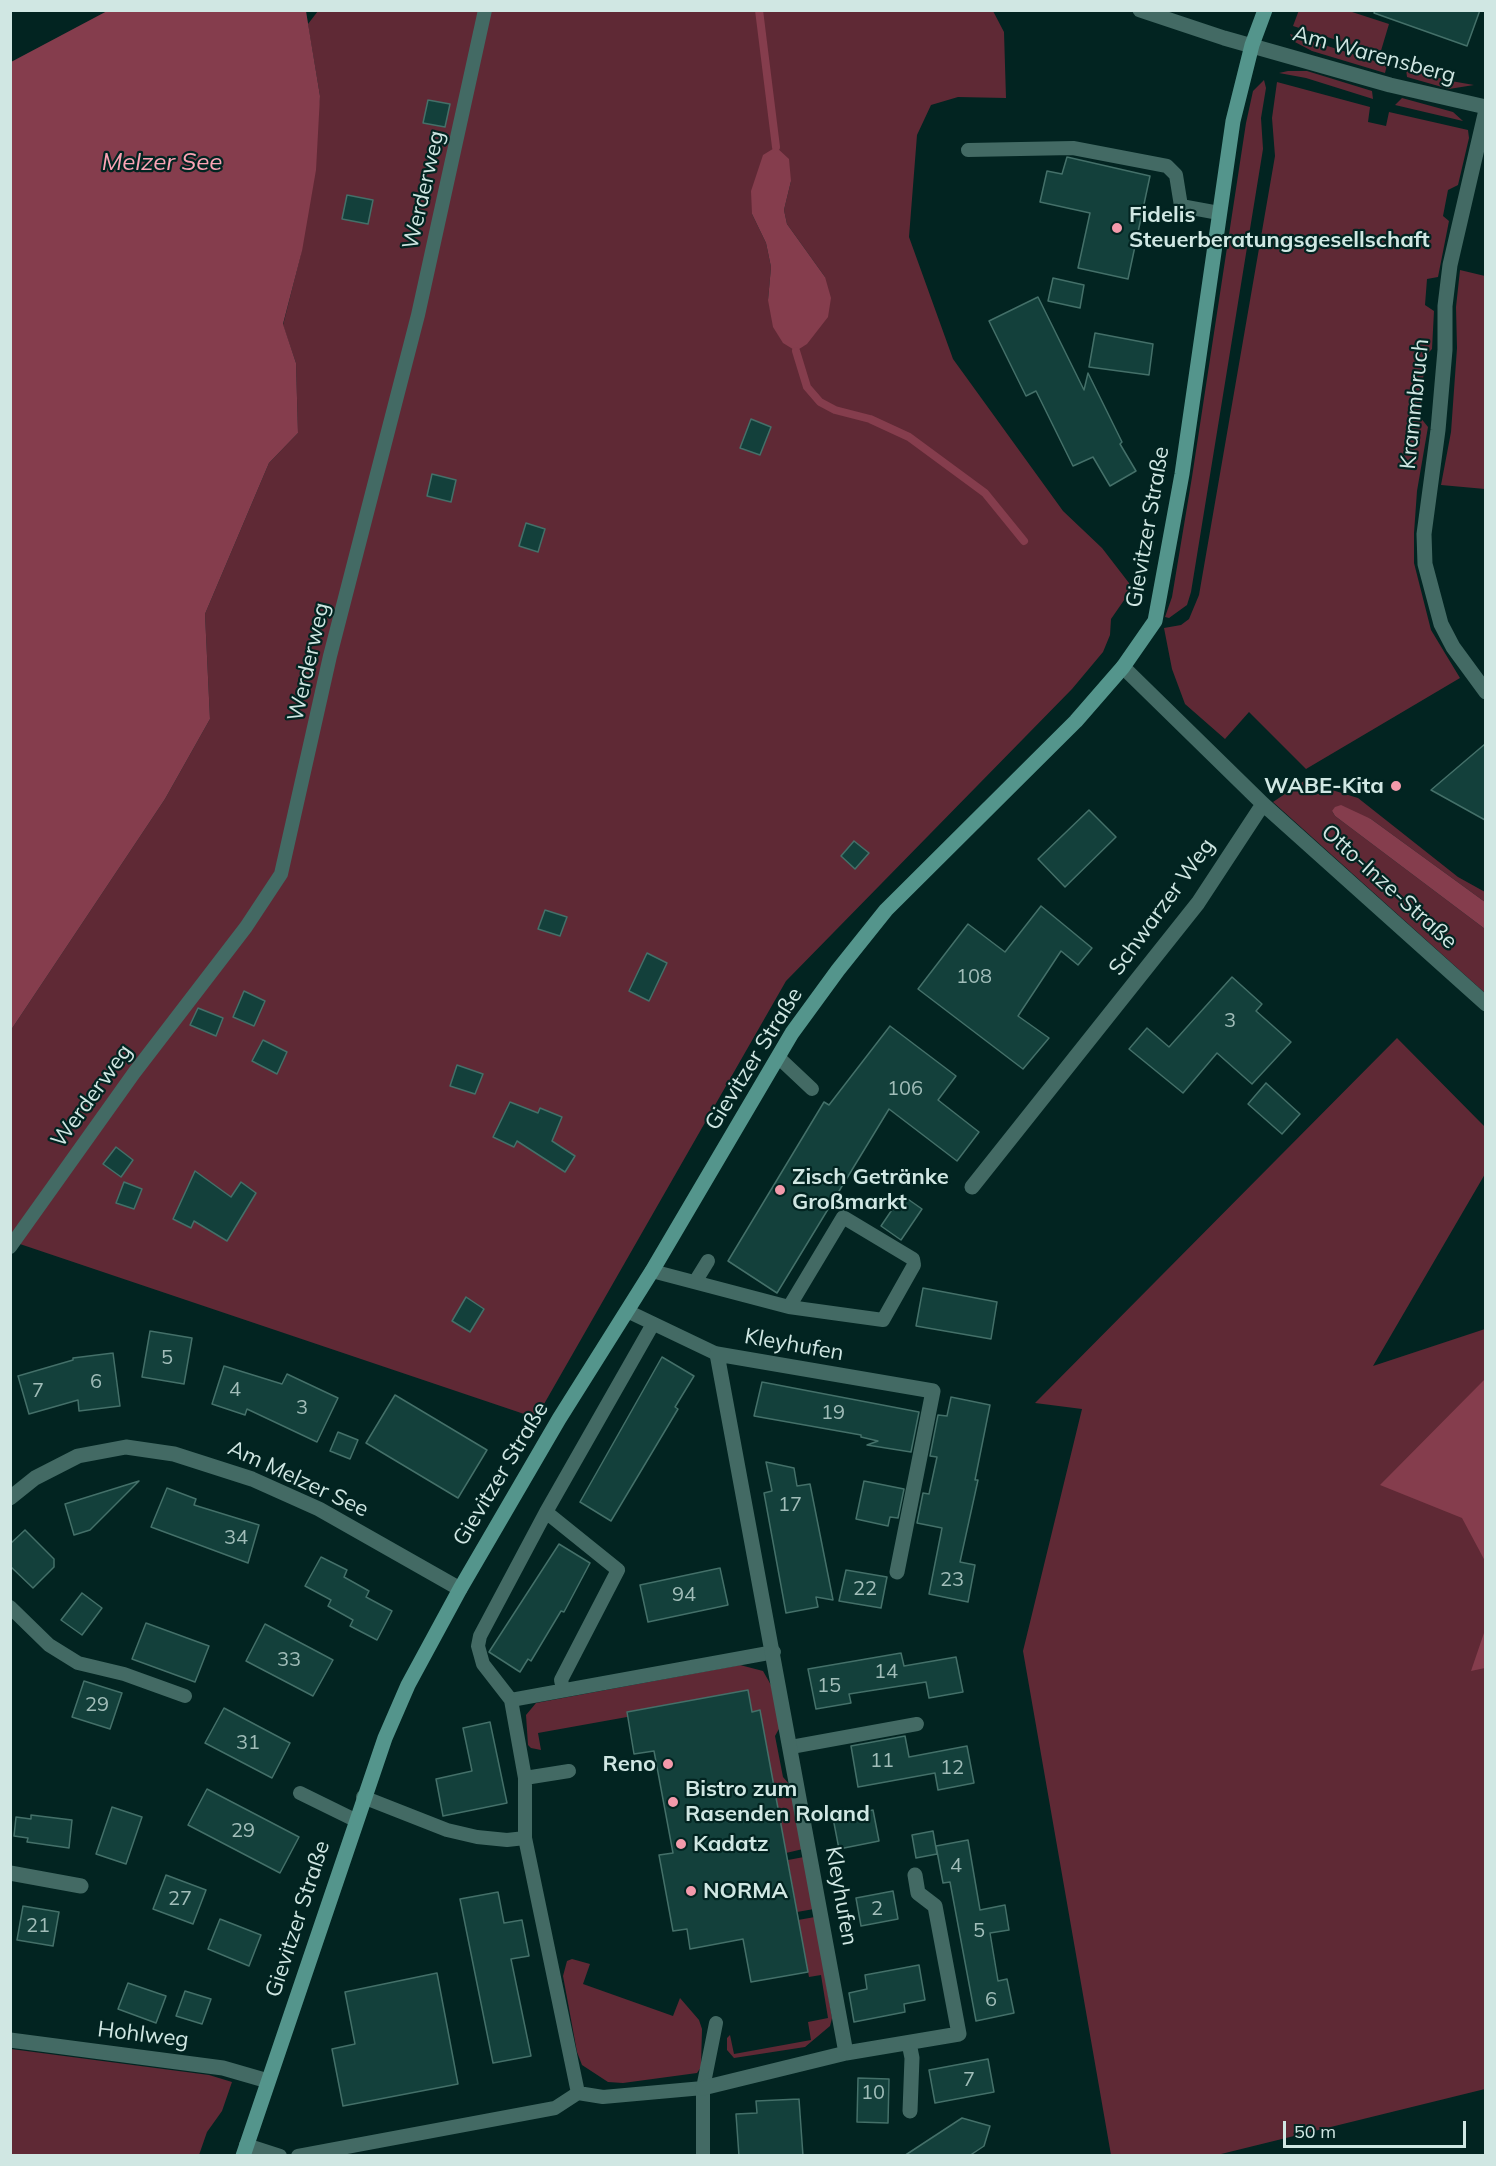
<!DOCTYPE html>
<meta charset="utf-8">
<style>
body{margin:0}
#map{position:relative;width:1496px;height:2166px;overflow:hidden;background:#022421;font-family:Mulish,sans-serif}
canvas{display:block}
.frame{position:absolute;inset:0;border:12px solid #d0e7e3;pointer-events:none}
.scale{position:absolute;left:1283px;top:2121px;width:183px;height:27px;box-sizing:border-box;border:3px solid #d0e7e3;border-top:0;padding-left:8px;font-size:18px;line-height:21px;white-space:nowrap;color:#d0e7e3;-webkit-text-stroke:4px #022421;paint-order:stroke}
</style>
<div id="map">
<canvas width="1496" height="2166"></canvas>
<div class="frame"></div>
<div class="scale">50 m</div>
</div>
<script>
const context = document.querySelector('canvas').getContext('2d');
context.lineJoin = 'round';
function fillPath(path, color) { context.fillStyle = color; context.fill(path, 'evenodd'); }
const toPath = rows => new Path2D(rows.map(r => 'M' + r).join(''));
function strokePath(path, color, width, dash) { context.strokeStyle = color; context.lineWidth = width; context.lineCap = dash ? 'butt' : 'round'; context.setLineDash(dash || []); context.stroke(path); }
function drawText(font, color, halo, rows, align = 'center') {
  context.font = font + ' Mulish,sans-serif'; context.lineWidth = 4.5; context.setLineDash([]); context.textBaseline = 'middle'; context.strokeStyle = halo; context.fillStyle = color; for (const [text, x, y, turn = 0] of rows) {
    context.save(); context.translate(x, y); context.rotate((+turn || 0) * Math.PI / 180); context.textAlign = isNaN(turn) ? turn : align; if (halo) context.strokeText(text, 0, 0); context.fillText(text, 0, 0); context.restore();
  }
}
fillPath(toPath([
 [1299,10,1349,11,1389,24,1380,54,1293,26],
 [318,11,993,11,1004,32,1006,98,958,97,931,105,917,135,909,237,953,359,1063,511,1102,548,1129,583,1129,593,1111,619,1110,635,1103,652,1072,689,786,981,536,1418,11,1241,11,1030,165,799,210,719,205,614,269,463,298,433,296,363,283,325,301,254,320,96,308,24],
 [791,181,784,210,787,224,825,277,768,300,771,267,766,243,752,214],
 [1290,34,1387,65,1385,73,1312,51,1293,41],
 [1406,69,1451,81,1474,85,1449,89,1407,77],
 [1288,71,1307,71,1372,91,1373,99,1306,78,1279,73],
 [1264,80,1266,88,1261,118,1263,149,1191,592,1187,605,1169,618,1165,617,1172,597,1192,477,1246,123,1253,91],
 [1277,82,1370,107,1368,122,1386,126,1389,112,1468,130,1469,138,1458,185,1448,190,1443,216,1449,221,1438,277,1427,279,1425,305,1434,311,1432,349,1425,356,1420,417,1428,427,1417,491,1414,533,1414,563,1431,630,1460,678,1306,769,1249,712,1225,739,1185,704,1172,669,1164,628,1181,625,1189,619,1199,595,1275,156,1272,118],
 [1402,98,1453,112,1463,121,1395,105],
 [1460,270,1485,276,1485,489,1441,485,1451,432,1457,348,1456,307],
 [1304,781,1314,795,1332,790,1358,798,1458,877,1485,892,1485,902,1371,819,1332,811,1335,816,1485,929,1485,993,1273,802],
 [1397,1038,1485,1127,1485,1174,1373,1366,1485,1329,1485,2089,1217,2155,1111,2155,1023,1651,1082,1409,1035,1403],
 [740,1665,763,1671,771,1685,780,1727,775,1736,783,1777,789,1784,803,1849,786,1853,760,1711,752,1712,748,1690,627,1712,627,1717,538,1733,541,1750,531,1748,528,1745,526,1715,536,1703],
 [804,1857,814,1909,797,1912,788,1860],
 [815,1917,832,2018,830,2026,805,2047,734,2058,727,2050,727,2038,730,2035,734,2054,811,2040,808,2022,828,2018,821,1975,809,1977,798,1920],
 [572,1959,590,1964,583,1984,673,2016,680,1998,699,2020,702,2029,701,2067,697,2073,623,2083,608,2082,582,2065,577,2052,563,1976,567,1961],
 [11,2049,209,2075,232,2082,222,2111,207,2132,199,2155,11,2155]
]), '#5f2935');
fillPath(toPath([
 [109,10,306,11,320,96,316,170,302,251,283,324,296,363,298,433,269,463,205,614,210,719,165,799,11,1030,11,62],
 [776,147,789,159,791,181,784,210,787,224,825,277,831,298,828,317,807,344,796,351,783,343,773,327,768,300,771,267,766,243,752,214,751,191,763,155],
 [1341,805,1371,819,1485,902,1485,929,1335,816,1332,811,1335,807],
 [1485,1379,1485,1561,1462,1518,1380,1485],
 [1485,1630,1485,1668,1471,1671]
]), '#853d4d');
strokePath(toPath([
 [759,10,776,147],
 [796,351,807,387,820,402,835,410,870,419,909,437,985,493,1024,541]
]), '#853d4d', 8);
const building = toPath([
 [1375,10,1480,10,1467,46,1374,13,1375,10],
 [428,100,450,104,445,127,423,123,428,100],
 [1067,157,1150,176,1128,279,1078,268,1090,213,1040,202,1047,171,1062,174,1067,157],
 [347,195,373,200,368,224,342,219,347,195],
 [1053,278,1084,285,1080,308,1048,301,1053,278],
 [1038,297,1084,390,1088,373,1122,442,1120,444,1136,471,1110,486,1093,457,1073,466,1036,391,1026,396,989,321,1038,297],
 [1095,333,1153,344,1149,375,1089,367,1095,333],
 [751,419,771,427,760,455,740,448,751,419],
 [432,474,456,480,451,502,427,496,432,474],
 [526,523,545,529,538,552,519,546,526,523],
 [1485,744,1485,820,1431,790,1485,744],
 [1089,810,1116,837,1065,887,1038,859,1089,810],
 [854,841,869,853,855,869,841,856,854,841],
 [1041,906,1092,948,1078,965,1061,951,1018,1016,1049,1038,1023,1069,918,989,968,924,1005,952,1041,906],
 [545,910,567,917,560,936,538,929,545,910],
 [647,953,667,963,649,1001,629,991,647,953],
 [1232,977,1262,1004,1256,1011,1291,1042,1252,1084,1217,1053,1183,1093,1129,1049,1147,1028,1169,1047,1232,977],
 [244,991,265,1001,254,1026,233,1017,244,991],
 [198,1008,223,1018,216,1036,190,1025,198,1008],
 [890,1026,956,1076,938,1100,979,1132,957,1161,889,1109,777,1293,728,1261,824,1102,829,1105,890,1026],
 [263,1040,287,1052,277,1074,252,1061,263,1040],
 [457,1065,483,1074,475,1094,450,1086,457,1065],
 [1266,1083,1300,1114,1282,1134,1248,1104,1266,1083],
 [510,1102,538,1113,540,1108,562,1117,552,1141,575,1156,565,1172,517,1141,514,1147,493,1137,510,1102],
 [116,1147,133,1160,121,1177,103,1164,116,1147],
 [195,1171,231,1197,241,1182,256,1193,227,1241,194,1221,191,1228,173,1219,195,1171],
 [124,1182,142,1189,134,1209,116,1203,124,1182],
 [902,1195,922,1209,901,1240,881,1226,902,1195],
 [923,1288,997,1302,991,1339,916,1326,923,1288],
 [466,1297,484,1309,470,1332,452,1321,466,1297],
 [150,1331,192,1338,184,1384,142,1377,150,1331],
 [113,1353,120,1406,79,1411,78,1400,29,1414,18,1376,73,1360,73,1358,113,1353],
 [662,1357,694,1376,675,1407,678,1409,611,1521,580,1502,662,1357],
 [224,1366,282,1384,287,1374,338,1398,317,1442,247,1409,245,1415,212,1404,224,1366],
 [762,1382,919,1412,911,1452,867,1445,878,1441,861,1437,861,1435,754,1416,762,1382],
 [395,1395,487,1450,458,1498,366,1443,395,1395],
 [951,1397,990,1405,975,1480,978,1480,960,1562,975,1565,968,1602,929,1594,942,1528,917,1523,923,1493,929,1494,937,1457,930,1456,938,1415,947,1416,951,1397],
 [338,1432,358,1440,350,1459,330,1451,338,1432],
 [766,1462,794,1468,797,1486,810,1484,833,1600,816,1597,818,1607,786,1613,764,1493,772,1491,766,1462],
 [139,1481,90,1530,74,1535,65,1504,139,1481],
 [864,1481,904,1489,898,1518,890,1517,888,1526,856,1519,864,1481],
 [167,1488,196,1499,194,1505,259,1525,248,1563,151,1527,167,1488],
 [25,1530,54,1559,54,1567,33,1588,10,1566,10,1544,25,1530],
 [559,1544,590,1563,564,1612,561,1611,531,1661,528,1659,520,1672,489,1652,559,1544],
 [321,1557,347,1570,344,1577,369,1591,366,1597,392,1611,377,1640,350,1626,353,1620,328,1606,331,1600,305,1586,321,1557],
 [720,1568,728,1605,648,1622,640,1585,720,1568],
 [846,1570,887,1577,881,1608,839,1601,846,1570],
 [82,1593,102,1608,82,1635,61,1620,82,1593],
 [146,1623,209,1646,195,1682,132,1659,146,1623],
 [265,1624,333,1660,313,1696,246,1661,265,1624],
 [901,1653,904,1666,956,1657,963,1692,929,1698,926,1682,849,1694,851,1703,816,1709,808,1669,901,1653],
 [84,1681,122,1693,110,1729,72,1717,84,1681],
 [748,1690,752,1712,760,1710,808,1972,751,1982,743,1939,690,1949,687,1929,673,1931,659,1855,673,1853,654,1751,634,1754,627,1712,748,1690],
 [224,1708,290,1743,272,1778,205,1743,224,1708],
 [490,1722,507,1803,443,1816,436,1779,472,1771,463,1728,490,1722],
 [905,1736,909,1757,967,1746,974,1783,938,1790,935,1773,858,1787,851,1746,905,1736],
 [207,1789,299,1837,280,1873,188,1825,207,1789],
 [112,1807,142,1817,126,1864,96,1854,112,1807],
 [873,1810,879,1841,839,1849,833,1818,873,1810],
 [31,1815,72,1820,69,1848,27,1842,28,1838,14,1836,16,1817,31,1819,31,1815],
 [933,1831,937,1854,916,1858,912,1835,933,1831],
 [968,1840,980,1910,1005,1905,1009,1930,990,1933,998,1981,1007,1979,1014,2013,976,2021,950,1882,943,1883,936,1846,968,1840],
 [166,1875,206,1890,193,1924,153,1909,166,1875],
 [893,1891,898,1919,861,1926,856,1898,893,1891],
 [498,1892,504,1923,522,1920,529,1956,511,1959,531,2056,493,2063,460,1899,498,1892],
 [23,1906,59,1912,53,1946,17,1940,23,1906],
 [220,1919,261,1935,249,1966,208,1949,220,1919],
 [919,1965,925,2000,904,2004,905,2012,854,2022,849,1993,867,1989,865,1975,919,1965],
 [437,1973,458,2084,343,2106,332,2049,355,2044,345,1992,437,1973],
 [128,1983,166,1996,156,2023,118,2009,128,1983],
 [185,1991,211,1999,202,2024,176,2016,185,1991],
 [988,2059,994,2092,935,2103,929,2070,988,2059],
 [858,2078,889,2079,888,2123,857,2122,858,2078],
 [799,2099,803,2156,739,2156,736,2114,757,2113,756,2101,799,2099],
 [962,2118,990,2126,984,2146,969,2156,904,2156,962,2118]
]);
fillPath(building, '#13403b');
strokePath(building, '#447069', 1.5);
strokePath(toPath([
 [968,150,1073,148,1167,166,1176,175,1181,206,1219,213],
 [778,1057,812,1089],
 [10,1247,134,1073,246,927,281,874,330,656,418,315,485,10],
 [652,1271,789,1307,843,1217,913,1259,914,1265,883,1320,789,1307],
 [695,1282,708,1261],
 [627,1311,717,1354],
 [546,1512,618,1570,561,1680,563,1689],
 [10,1607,49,1645,78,1663,124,1674,185,1696],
 [511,1700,483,1664,478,1646,480,1636,546,1512,653,1324],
 [791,1747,917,1724],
 [525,1778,569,1771],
 [300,1793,355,1820],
 [363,1797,447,1830,477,1837,507,1840,525,1838,578,2093,603,2097,703,2088,703,2156],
 [525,1838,525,1778,511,1700,774,1652],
 [703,2088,716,2023],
 [246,2145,280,2156],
 [298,2156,555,2108,578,2093]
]), '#436a64', 14);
strokePath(toPath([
 [1140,10,1224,38,1390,85,1486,107],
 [1486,110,1450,265,1445,306,1445,350,1438,430,1424,534,1425,564,1441,624,1453,647,1486,692],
 [1123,667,1263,804,1486,1004],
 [972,1187,1198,903,1263,804],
 [10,1498,35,1478,78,1456,126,1447,174,1454,252,1479,319,1509,460,1589],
 [10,1873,81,1886],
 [10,2040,223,2068,268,2081],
 [909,2043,912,2058,910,2111],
 [846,2053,717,1354,933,1391,897,1572],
 [703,2088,846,2053,959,2034,935,1906,918,1893,915,1875]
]), '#436a64', 15);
strokePath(toPath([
 [243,2156,385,1738,408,1685,460,1589,559,1419,652,1271,792,1033,838,970,886,910,1076,721,1123,667,1155,621,1182,474,1233,121,1252,45,1265,10]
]), '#54958c', 15);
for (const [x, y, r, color] of [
 [1117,228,6,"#f39aab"],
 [1396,786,6,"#f39aab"],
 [780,1190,6,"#f39aab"],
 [668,1764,6,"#f39aab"],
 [673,1802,6,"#f39aab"],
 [681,1844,6,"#f39aab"],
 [691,1891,6,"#f39aab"]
]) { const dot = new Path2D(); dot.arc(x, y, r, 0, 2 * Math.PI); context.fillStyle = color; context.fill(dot); strokePath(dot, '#022421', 2); }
drawText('20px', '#a1bdb9', null, [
 ["108",974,977],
 ["3",1230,1021],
 ["106",905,1089],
 ["5",167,1358],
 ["6",96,1382],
 ["4",235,1390],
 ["7",38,1391],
 ["3",302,1408],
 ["19",833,1413],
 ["17",790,1505],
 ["34",236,1538],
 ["23",952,1580],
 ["22",865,1589],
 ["94",684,1595],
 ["33",289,1660],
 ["14",886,1672],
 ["15",829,1686],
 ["29",97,1705],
 ["31",248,1743],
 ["11",882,1761],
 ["12",952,1768],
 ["29",243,1831],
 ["4",956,1866],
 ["27",180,1899],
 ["2",877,1909],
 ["21",38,1926],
 ["5",979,1931],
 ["6",991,2000],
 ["7",969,2080],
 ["10",873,2093]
]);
drawText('22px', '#d0e7e3', '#022421', [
 ["Am Warensberg",1374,55,15],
 ["Werderweg",424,190,-77],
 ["Krammbruch",1415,404,-84],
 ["Gievitzer Straße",1148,527,-80],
 ["Werderweg",309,662,-77],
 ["Otto-Inze-Straße",1389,887,42],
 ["Schwarzer Weg",1162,907,-54],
 ["Gievitzer Straße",754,1059,-58],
 ["Werderweg",92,1096,-54],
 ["Kleyhufen",794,1345,10],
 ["Gievitzer Straße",501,1474,-59],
 ["Am Melzer See",298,1479,25],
 ["Kleyhufen",841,1896,80],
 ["Gievitzer Straße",298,1919,-72],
 ["Hohlweg",143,2035,7]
]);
drawText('bold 22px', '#d0e7e3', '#022421', [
 ["Fidelis",1129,215],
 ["Steuerberatungsgesellschaft",1129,240],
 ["WABE-Kita",1384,786,"right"],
 ["Zisch Getränke",792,1177],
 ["Großmarkt",792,1202],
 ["Reno",656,1764,"right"],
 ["Bistro zum",685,1789],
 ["Rasenden Roland",685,1814],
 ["Kadatz",693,1844],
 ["NORMA",703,1891]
], 'left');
drawText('italic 24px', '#fba4b5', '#022421', [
 ["Melzer See",162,163]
]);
</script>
